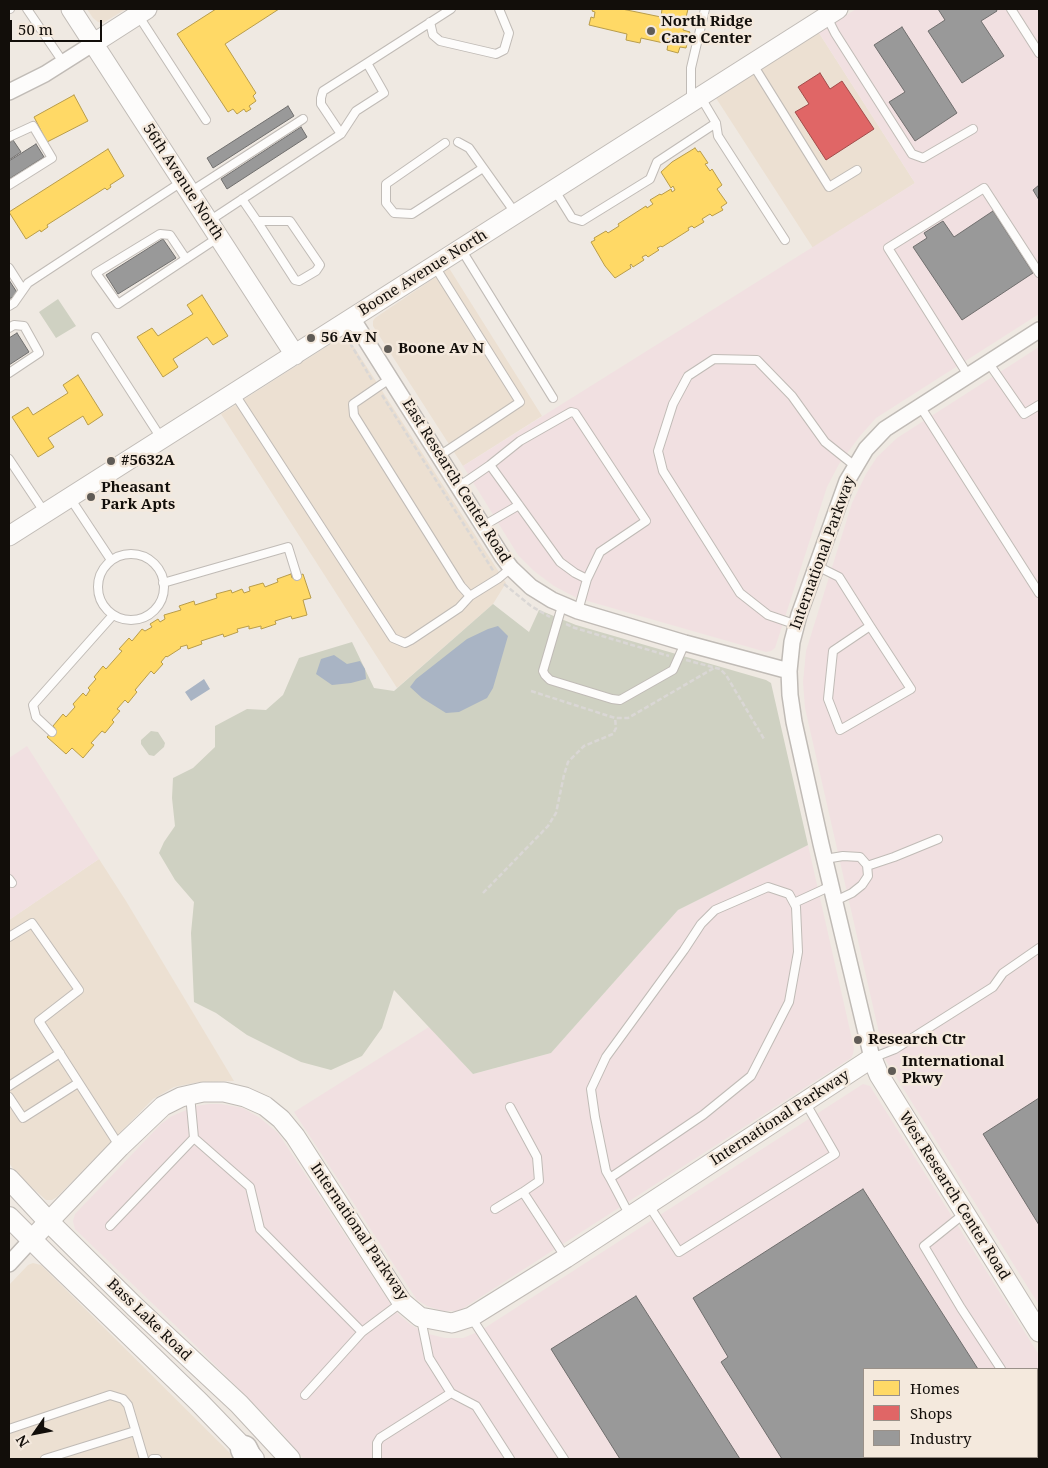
<!DOCTYPE html>
<style>
body{margin:0}
#map{position:relative;width:1048px;height:1468px;overflow:hidden;background:#efe9e2;font-family:"Noto Serif",serif}
canvas{display:block}
.frame{position:absolute;inset:0;border:10px solid #120e0a;pointer-events:none}
.legend{position:absolute;left:863px;top:1368px;width:175px;height:90px;box-sizing:border-box;background:#f4e9dd;border:1px solid #9a9189;margin:0;padding:6px 9px;list-style:none;font-size:15px;color:#120e0a}
.legend li{display:flex;align-items:center;gap:10px;height:25px}
.legend b{width:25px;border:1px solid #9a9189}
.north{position:absolute;left:10px;top:1408px;width:50px;height:50px;-webkit-text-stroke:4px #f4e9dd;paint-order:stroke;rotate:237deg;font-size:14px;font-weight:700;line-height:20px;text-align:center;color:#120e0a}
.north::after{content:'';display:block;margin:auto;width:18px;height:22px;background:#120e0a;clip-path:polygon(50% 0,100% 100%,50% 72%,0 100%)}
.scale{position:absolute;left:10px;top:20px;width:92px;height:22px;box-sizing:border-box;border:2px solid #120e0a;border-top:0;padding-left:6px;font-size:15px;line-height:18px;white-space:nowrap;color:#120e0a;-webkit-text-stroke:4px #f4e9dd;paint-order:stroke}
</style>
<div id="map">
<canvas width="1048" height="1468"></canvas>
<div class="frame"></div>
<ul class="legend">
<li><b style="height:14px;background:#ffd966"></b>Homes</li>
<li><b style="height:14px;background:#e06666"></b>Shops</li>
<li><b style="height:14px;background:#999"></b>Industry</li>
</ul>
<div class="north">N</div>
<div class="scale">50 m</div>
</div>
<script>
const context = document.querySelector('canvas').getContext('2d');
context.lineJoin = 'round';
function fillPath(path, color) { context.fillStyle = color; context.fill(path, 'evenodd'); }
const toPath = rows => new Path2D(rows.map(r => 'M' + r).join(''));
function strokePath(path, color, width, dash) { context.strokeStyle = color; context.lineWidth = width; context.lineCap = dash ? 'butt' : 'round'; context.setLineDash(dash || []); context.stroke(path); }
function drawText(font, color, halo, rows, align = 'center') {
  context.font = font + ' "Noto Serif",serif'; context.lineWidth = 5; context.setLineDash([]); context.textBaseline = 'middle'; context.strokeStyle = halo; context.fillStyle = color; for (const [text, x, y, turn = 0] of rows) {
    context.save(); context.translate(x, y); context.rotate((+turn || 0) * Math.PI / 180); context.textAlign = isNaN(turn) ? turn : align; if (halo) context.strokeText(text, 0, 0); context.fillText(text, 0, 0); context.restore();
  }
}
fillPath(toPath([
 [87,9,126,9,103,23,98,22,93,18],
 [819,33,915,183,813,248,716,98],
 [449,268,542,416,463,466,373,326,373,321,375,318],
 [337,340,352,344,506,583,493,604,397,688,221,414],
 [99,859,126,901,234,1081,199,1082,174,1087,153,1099,57,1197,52,1200,46,1200,18,1175,9,1163,9,920],
 [33,1263,41,1265,236,1459,9,1459,9,1285,28,1265]
]), '#ece0d2');
fillPath(toPath([
 [856,9,1039,9,1039,314,876,418,860,436,839,464,827,487,775,648,771,651,766,652,577,598,554,586,534,571,518,555,463,466,915,183,819,33],
 [1039,347,1039,1305,886,1061,882,1046,805,708,803,682,806,651,852,503,866,474,877,457,897,438],
 [27,746,99,859,9,920,9,758],
 [808,845,854,1048,853,1054,851,1058,459,1311,443,1311,427,1306,417,1300,294,1112,429,1027,473,1074,551,1053,678,910],
 [863,1084,870,1086,1039,1355,1039,1459,304,1459,272,1422,177,1327,75,1229,73,1221,75,1214,161,1124,172,1116,196,1106,209,1104,221,1104,243,1108,260,1118,278,1133,396,1312,410,1324,425,1333,445,1338,463,1338,480,1331],
 [864,1369,1037,1369,1037,1457,864,1457]
]), '#f1e0e1');
fillPath(toPath([
 [58,299,76,326,56,338,39,312],
 [493,604,529,632,539,610,576,625,766,680,771,683,808,845,678,910,551,1053,473,1074,394,990,382,1028,362,1056,331,1070,301,1062,247,1035,216,1013,194,1002,191,933,194,902,175,880,159,853,164,842,175,826,172,798,173,778,193,768,215,747,215,726,247,709,266,710,283,695,299,658,352,642,374,688,394,691],
 [151,731,158,732,165,743,164,747,154,756,149,755,141,744,141,740]
]), '#cfd1c2');
fillPath(toPath([
 [498,626,508,636,493,688,487,698,459,712,446,713,422,698,410,687,416,679,467,639,488,629],
 [334,655,347,664,360,661,365,669,366,679,351,683,332,685,316,674,321,659],
 [204,679,210,689,191,701,185,692]
]), '#a9b4c4');
const homes = toPath([
 [216,9,279,9,225,44,256,93,253,96,256,101,249,106,251,109,246,112,244,109,237,114,233,109,228,112,177,34,216,9],
 [593,9,622,9,661,17,662,9,688,9,683,30,690,32,686,48,680,47,678,53,667,50,668,44,641,38,640,43,626,40,627,34,589,25,591,17,594,18,595,12,592,11,593,9],
 [74,95,88,121,47,142,34,117,74,95],
 [695,148,698,152,700,151,708,163,705,164,710,171,712,169,722,185,717,189,727,203,721,207,723,210,712,216,710,214,702,219,704,222,694,228,692,226,688,228,689,230,662,247,661,246,657,248,659,250,648,257,646,255,642,257,644,260,633,267,631,264,630,265,631,268,615,278,605,266,591,242,595,240,594,238,606,231,608,233,619,226,618,224,646,206,647,208,653,204,650,200,660,194,661,195,671,189,672,192,675,190,673,186,671,188,661,172,672,162,695,148],
 [108,149,124,176,110,185,111,187,107,190,105,188,47,225,48,227,41,232,40,230,26,239,9,212,108,149],
 [202,295,228,336,213,345,207,337,173,359,178,367,163,377,137,337,152,328,158,336,193,314,187,305,202,295],
 [78,375,103,415,88,425,83,416,48,438,54,447,38,457,12,417,28,407,33,415,68,393,63,385,78,375],
 [291,574,292,578,303,574,311,598,303,600,307,615,292,619,291,616,275,621,276,624,261,629,261,626,249,629,249,626,237,629,238,632,224,637,223,634,201,641,202,644,188,649,187,645,180,647,181,648,167,657,166,656,161,662,163,664,154,674,151,671,135,690,137,692,128,703,125,700,117,709,120,711,112,720,114,722,105,733,102,731,91,743,94,745,83,758,72,748,66,754,47,737,55,728,53,726,63,714,66,717,75,707,73,704,83,693,86,696,90,690,88,688,96,679,94,677,103,666,106,669,122,651,119,649,129,638,132,641,142,629,145,631,152,627,150,624,158,619,160,622,165,619,164,615,181,610,179,606,194,601,195,605,217,598,216,594,231,590,232,593,242,589,244,593,250,591,249,587,263,583,265,587,278,582,277,579,291,574]
]);
fillPath(homes, '#ffd966');
strokePath(homes, '#b89c4a', 1);
const shops = toPath([
 [820,73,830,89,842,81,874,129,826,160,795,112,809,104,798,87,820,73]
]);
fillPath(shops, '#e06666');
strokePath(shops, '#a24c4a', 1);
const industry = toPath([
 [938,9,996,9,997,11,981,21,1004,56,962,83,928,31,945,20,938,9],
 [902,27,957,113,915,141,889,102,905,92,874,45,902,27],
 [288,106,294,116,213,168,207,158,288,106],
 [301,127,307,137,227,189,221,179,301,127],
 [13,140,21,152,9,160,9,143,13,140],
 [36,144,44,157,9,179,9,161,36,144],
 [1039,185,1039,200,1033,190,1039,185],
 [993,211,1033,273,962,320,913,247,927,238,924,233,943,221,954,237,993,211],
 [163,239,176,258,118,294,106,275,163,239],
 [9,280,18,294,9,299,9,280],
 [17,333,29,352,9,365,9,338,17,333],
 [1039,1098,1039,1225,983,1134,1039,1098],
 [863,1189,978,1369,864,1369,864,1457,1032,1457,1028,1459,782,1459,721,1362,728,1357,693,1298,863,1189],
 [636,1296,740,1459,620,1459,551,1349,636,1296]
]);
fillPath(industry, '#999');
strokePath(industry, '#706f6e', 1);
const service = toPath([
 [9,9,10,9],
 [27,9,63,62],
 [1011,9,1039,53],
 [138,15,206,120],
 [827,17,835,33,912,154,923,158,973,129],
 [430,22,433,35,440,41,496,54,504,50,509,33,499,9],
 [752,63,829,187,857,170],
 [700,96,716,123,718,136,785,240],
 [691,100,691,68,705,9],
 [341,134,321,104,321,98,323,91,367,63],
 [9,137,33,126,52,158,9,185],
 [458,142,469,148,516,214],
 [445,143,386,184,386,203,394,213,412,214,483,168],
 [554,189,572,218,582,221,650,179,657,162,716,123],
 [190,192,303,119],
 [242,199,257,221,295,280,299,281,316,271,320,265,290,221,257,221],
 [209,221,341,134,356,111,384,93,367,63,451,9],
 [461,249,553,398],
 [186,259,170,235,160,234,96,273,118,304,219,237],
 [435,265,439,273,520,402,439,456],
 [9,268,23,290],
 [9,306,14,303,28,283,183,181],
 [9,328,14,325,24,326,39,353,9,373],
 [96,337,161,438],
 [988,362,1024,414,1039,405],
 [968,375,888,248,984,188,1039,273],
 [391,378,353,404,354,415,461,586,470,596,499,578,511,568],
 [234,393,393,638,405,643,411,640,459,608,470,596],
 [920,406,1039,593],
 [9,459,45,513],
 [490,465,520,441,571,412,575,413,646,521,600,552,587,579],
 [458,487,490,465,560,562,575,573,587,579,578,611],
 [70,498,111,560],
 [483,526,519,505],
 '98 587a33 33 0 1 1 66 0a33 33 0 1 1-66 0Z',
 [817,566,839,577,870,626,911,689,840,730,828,699,833,651,870,626],
 [163,583,288,547,297,576],
 [562,606,543,671,545,675,550,680,612,699,620,700,673,670,685,643],
 [797,625,768,615,740,593,663,471,658,451,673,404,688,376,714,359,757,360,792,396,825,442,855,466],
 [52,732,36,717,33,705,113,615],
 [825,859,843,856,860,857,867,865,868,876,862,885,852,893,835,901],
 [867,866,894,857,938,839],
 [9,879,12,883],
 [794,903,831,886],
 [9,937,32,923,79,990,39,1021,120,1147],
 [872,1058,895,1049,993,987,1003,973,1039,948],
 [9,1086,60,1053],
 [9,1097,23,1118,78,1083],
 [510,1107,537,1157,539,1181,523,1192,566,1258],
 [194,1138,250,1187,260,1229,362,1332,402,1302],
 [610,1178,703,1115,751,1076,789,1002,798,952,796,907,789,894,768,887,715,910,701,924,684,950,606,1057,591,1089,595,1117,606,1171,610,1178,630,1216],
 [648,1204,679,1252,835,1154,805,1102],
 [495,1209,523,1192],
 [965,1213,924,1246,961,1308,1001,1369],
 [110,1226,194,1138,190,1095],
 [471,1317,564,1459],
 [421,1319,429,1358,451,1393,476,1406,510,1459],
 [305,1395,362,1332],
 [1037,1425,1039,1429],
 [9,1429,110,1395,123,1399,128,1405,144,1459],
 [45,1459,135,1431],
 [153,1459,157,1459],
 [377,1459,377,1443,380,1438,451,1393]
]);
const minor = toPath([
 [9,92,45,74,94,43],
 [352,318,502,556,511,568,531,587,552,600,578,611,685,643,789,671],
 [872,1058,821,844,794,722,790,695,789,671,792,642,799,615,847,481,866,449,885,429,1039,330],
 [9,1264,31,1240]
]);
const tertiary = toPath([
 [71,9,295,355],
 [94,43,147,9],
 [9,536,838,9],
 [31,1240,120,1147,163,1106,181,1097,203,1092,224,1092,245,1097,265,1106,281,1119,295,1136,402,1302,420,1317,452,1323,471,1317,566,1258,872,1058,879,1075,1039,1332]
]);
const secondary = toPath([
 [9,1179,49,1222,135,1307,239,1404,290,1459],
 [9,1217,50,1258,199,1402,254,1459]
]);
const motorway = toPath([
 [244,1449,249,1459]
]);
strokePath(service, '#c0bbb6', 10);
strokePath(minor, '#c0bbb6', 18);
strokePath(tertiary, '#c0bbb6', 21);
strokePath(secondary, '#c0bbb6', 22);
strokePath(motorway, '#c0bbb6', 29);
strokePath(toPath([
 [350,343,372,380],
 [382,395,494,572],
 [504,584,531,606,550,617],
 [566,624,575,628,669,656],
 [686,660,720,669,726,675,764,739],
 [531,691,615,718,628,718,714,668],
 [483,893,548,826,556,813,564,775,568,762,584,746,613,734,616,728,615,718]
]), '#dad7d5', 2.5, [5, 2.5]);
strokePath(service, '#fdfcfb', 8);
strokePath(minor, '#fdfcfb', 15);
strokePath(tertiary, '#fdfcfb', 19);
strokePath(secondary, '#fdfcfb', 20);
strokePath(motorway, '#fdfcfb', 26);
for (const [x, y, r, color] of [
 [651,31,5,"#5f5b56"],
 [311,338,5,"#5f5b56"],
 [388,349,5,"#5f5b56"],
 [111,461,5,"#5f5b56"],
 [91,497,5,"#5f5b56"],
 [858,1040,5,"#5f5b56"],
 [892,1071,5,"#5f5b56"]
]) { const dot = new Path2D(); dot.arc(x, y, r, 0, 2 * Math.PI); context.fillStyle = color; context.fill(dot); strokePath(dot, '#f4e9dd', 2); }
drawText('bold 15px', '#120e0a', '#f4e9dd', [
 ["North Ridge",661,22],
 ["Care Center",661,39],
 ["56 Av N",321,338],
 ["Boone Av N",398,349],
 ["#5632A",121,461],
 ["Pheasant",101,488],
 ["Park Apts",101,505],
 ["Research Ctr",868,1040],
 ["International",902,1062],
 ["Pkwy",902,1079]
], 'left');
drawText('15px', '#120e0a', '#f4e9dd', [
 ["56th Avenue North",183,182,57],
 ["Boone Avenue North",423,273,-32],
 ["East Research Center Road",456,481,58],
 ["International Parkway",823,553,-70],
 ["International Parkway",780,1118,-33],
 ["West Research Center Road",954,1196,58],
 ["International Parkway",359,1232,56],
 ["Bass Lake Road",149,1320,44]
]);
</script>
